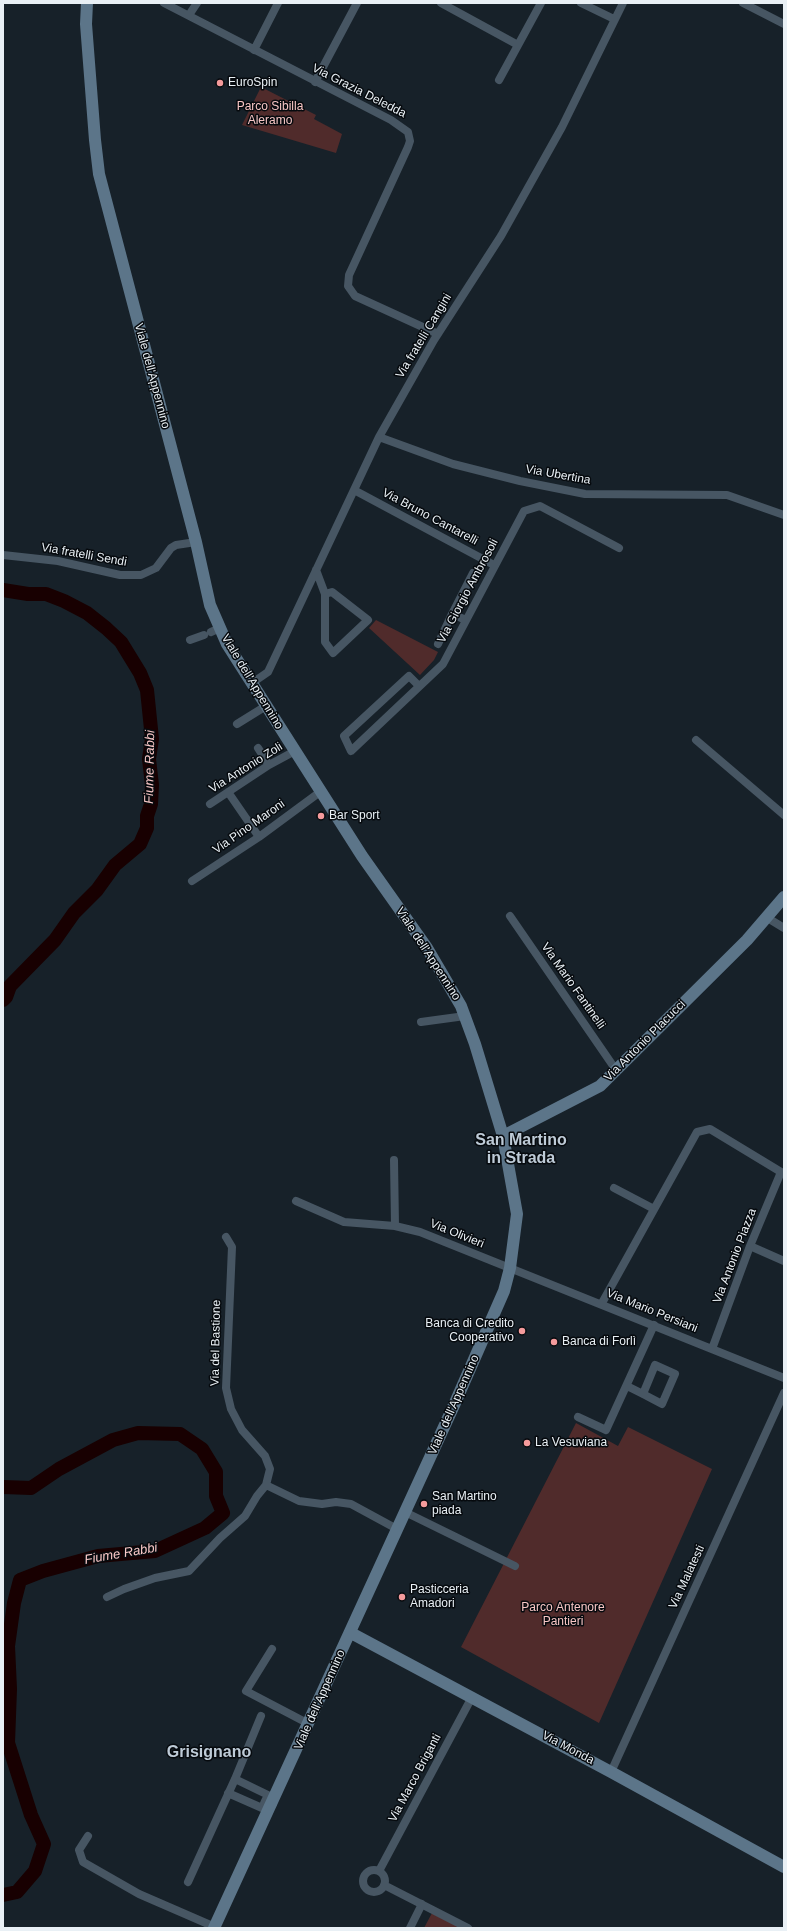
<!DOCTYPE html>
<meta charset="utf-8">
<style>
body{margin:0}
#map{position:relative;width:787px;height:1931px;overflow:hidden;background:#172129;font-family:Helvetica,sans-serif}
canvas{display:block}
.frame{position:absolute;inset:0;border:4px solid #e9f0f5;pointer-events:none}
</style>
<div id="map">
<canvas width="787" height="1931"></canvas>
<div class="frame"></div>
</div>
<script>
const context = document.querySelector('canvas').getContext('2d');
context.lineJoin = 'round';
function fillPath(path, color) { context.fillStyle = color; context.fill(path, 'evenodd'); }
const toPath = rows => new Path2D(rows.map(r => 'M' + r).join(''));
function strokePath(path, color, width, dash) { context.strokeStyle = color; context.lineWidth = width; context.lineCap = dash ? 'butt' : 'round'; context.setLineDash(dash || []); context.stroke(path); }
function drawText(font, color, halo, rows, align = 'center') {
  context.font = font + ' Helvetica,sans-serif'; context.lineWidth = 3; context.setLineDash([]); context.textBaseline = 'middle'; context.strokeStyle = halo; context.fillStyle = color; for (const [text, x, y, turn = 0] of rows) {
    context.save(); context.translate(x, y); context.rotate((+turn || 0) * Math.PI / 180); context.textAlign = isNaN(turn) ? turn : align; if (halo) context.strokeText(text, 0, 0); context.fillText(text, 0, 0); context.restore();
  }
}
fillPath(toPath([
 [261,87,316,115,314,119,342,134,336,153,242,125],
 [376,620,438,652,434,660,420,675,369,628],
 [576,1423,618,1446,628,1427,712,1469,599,1723,461,1647],
 [432,1913,461,1928,424,1928]
]), '#502b2b');
strokePath(toPath([
 [3,590,28,594,46,594,64,601,87,613,106,628,121,642,140,673,147,690,152,739,149,759,152,785,151,804,147,816,147,828,140,844,115,865,97,890,74,913,55,940,10,986,6,997,3,1000],
 [3,1487,31,1488,59,1469,113,1440,138,1433,180,1434,202,1449,216,1472,216,1496,223,1513,205,1528,155,1551,98,1556,43,1571,20,1580,14,1603,8,1646,10,1689,8,1743,31,1815,44,1844,35,1871,17,1892,3,1895]
]), '#180001', 14);
strokePath(toPath([
 [164,3,391,120,408,132,410,141,408,147,349,275,348,286,355,296,438,334],
 [441,3,518,45],
 [581,3,614,19],
 [743,3,784,24],
 [189,15,197,3],
 [254,50,278,3],
 [499,80,541,3],
 [315,82,357,3],
 [379,437,453,464,520,481,585,494,727,495,784,515],
 [354,490,494,565],
 [3,555,58,561,120,575,141,575,156,568,171,548,176,545,196,542],
 [316,570,325,594,325,642,333,653,368,620,332,592,325,594],
 [452,614,473,573],
 [211,632,220,628],
 [190,640,204,635],
 [438,644,452,614,466,620],
 [252,683,268,672,379,437,434,340,501,236,562,127,623,3],
 [419,686,409,676,344,736,351,751,443,664,524,511,540,506,619,548],
 [237,724,266,706],
 [696,740,784,815],
 [258,748,269,765],
 [228,792,259,837],
 [210,804,269,765,295,751],
 [192,881,259,837,320,792],
 [510,916,616,1070],
 [766,917,784,928],
 [421,1022,465,1016],
 [394,1160,395,1226,420,1232,784,1378],
 [614,1188,654,1209],
 [296,1201,344,1222,395,1226],
 [226,1237,232,1247,226,1388,231,1409,242,1430,265,1456,270,1469,266,1485,299,1501,322,1504,336,1502,351,1504,397,1529],
 [750,1246,784,1261],
 [602,1303,697,1132,710,1129,781,1172,750,1246,712,1349],
 [627,1386,643,1394,662,1404,675,1374,655,1365,643,1394],
 [578,1417,606,1430,654,1325],
 [405,1512,515,1566],
 [107,1597,124,1589,155,1578,189,1571,220,1538,245,1516,257,1496,266,1485],
 [272,1649,246,1691,309,1724],
 [611,1772,784,1393],
 [235,1779,268,1795,265,1801,273,1804],
 [228,1793,262,1808,265,1801],
 [88,1836,79,1850,83,1862,139,1894,215,1927],
 '363 1881a11 11 0 1 1 22 0a11 11 0 1 1-22 0Z',
 [379,1871,472,1697],
 [188,1882,235,1779,261,1716],
 [384,1885,468,1928],
 [410,1928,422,1904]
]), '#475663', 8);
strokePath(toPath([
 [87,3,86,24,95,140,99,174,196,542,210,605,227,644,362,856,427,948,461,1006,475,1044,503,1136,517,1214,510,1268,504,1291,455,1403,214,1928],
 [503,1136,600,1086,747,940,784,897],
 [351,1633,611,1772,784,1867]
]), '#5c7589', 12);
for (const [x, y, r, color] of [
 [220,83,4,"#f59b9c"],
 [321,816,4,"#f59b9c"],
 [522,1331,4,"#f59b9c"],
 [554,1342,4,"#f59b9c"],
 [527,1443,4,"#f59b9c"],
 [424,1504,4,"#f59b9c"],
 [402,1597,4,"#f59b9c"]
]) { const dot = new Path2D(); dot.arc(x, y, r, 0, 2 * Math.PI); context.fillStyle = color; context.fill(dot); strokePath(dot, '#060a0e', 1.5); }
drawText('12px', '#e9f0f5', '#060a0e', [
 ["EuroSpin",228,83],
 ["Bar Sport",329,816],
 ["Banca di Credito",514,1324,"right"],
 ["Cooperativo",514,1338,"right"],
 ["Banca di Forlì",562,1342],
 ["La Vesuviana",535,1443],
 ["San Martino",432,1497],
 ["piada",432,1511],
 ["Pasticceria",410,1590],
 ["Amadori",410,1604]
], 'left');
drawText('12px', '#e9f0f5', '#060a0e', [
 ["Via Grazia Deledda",359,91,27],
 ["Via fratelli Cangini",424,336,-59],
 ["Viale dell'Appennino",152,376,75],
 ["Via Ubertina",558,475,10],
 ["Via Bruno Cantarelli",430,517,28],
 ["Via fratelli Sendi",84,555,10],
 ["Via Giorgio Ambrosoli",468,591,-62],
 ["Viale dell'Appennino",252,682,59],
 ["Via Antonio Zoli",246,768,-32],
 ["Via Pino Maroni",249,827,-35],
 ["Viale dell'Appennino",428,954,57],
 ["Via Mario Fantinelli",573,986,55],
 ["Via Antonio Placucci",645,1041,-45],
 ["Via Olivieri",457,1234,22],
 ["Via Antonio Piazza",735,1256,-69],
 ["Via Mario Persiani",652,1311,22],
 ["Via del Bastione",216,1343,-89],
 ["Viale dell'Appennino",454,1405,-66],
 ["Via Malatesti",687,1577,-65],
 ["Viale dell'Appennino",320,1700,-66],
 ["Via Monda",568,1748,28],
 ["Via Marco Briganti",415,1778,-62]
]);
drawText('12px', '#f6c5c4', '#060a0e', [
 ["Parco Sibilla",270,107],
 ["Aleramo",270,121],
 ["Parco Antenore",563,1608],
 ["Pantieri",563,1622]
]);
drawText('italic 13px', '#fac9c8', '#060a0e', [
 ["Fiume Rabbi",150,767,-89],
 ["Fiume Rabbi",121,1554,-10]
]);
drawText('bold 16px', '#becbd7', '#060a0e', [
 ["San Martino",521,1141],
 ["in Strada",521,1159],
 ["Grisignano",209,1753]
]);
</script>
